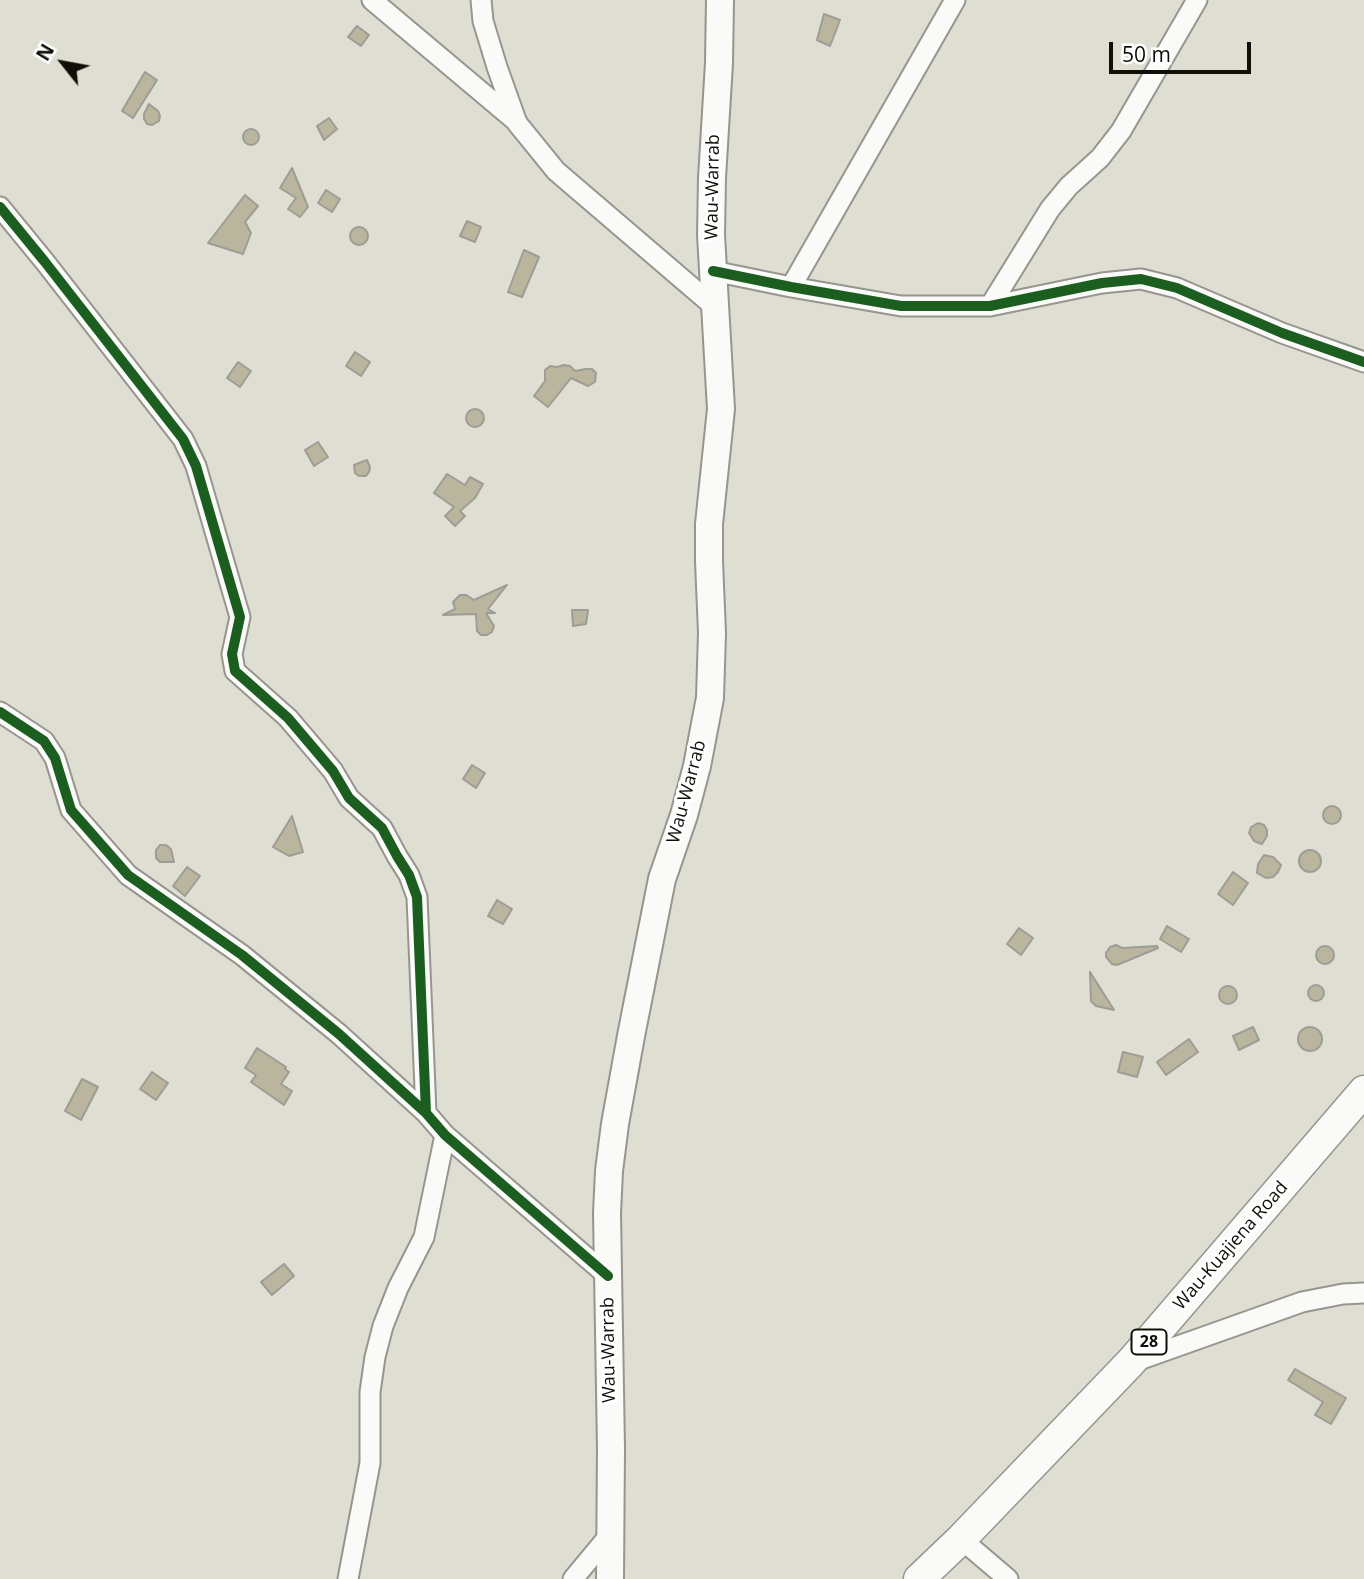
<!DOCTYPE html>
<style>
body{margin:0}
#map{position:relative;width:1364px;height:1579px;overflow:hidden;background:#dfded3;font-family:"Open Sans",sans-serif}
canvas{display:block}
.north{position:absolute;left:28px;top:28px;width:70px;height:70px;-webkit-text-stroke:5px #fff;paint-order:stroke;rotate:301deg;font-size:19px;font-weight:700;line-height:28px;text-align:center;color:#0f0e07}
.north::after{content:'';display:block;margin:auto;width:24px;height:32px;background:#0f0e07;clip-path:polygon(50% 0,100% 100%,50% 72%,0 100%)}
.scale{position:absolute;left:1109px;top:42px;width:142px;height:32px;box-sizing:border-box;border:4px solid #0f0e07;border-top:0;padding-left:9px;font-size:21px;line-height:24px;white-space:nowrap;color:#0f0e07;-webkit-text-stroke:5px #fff;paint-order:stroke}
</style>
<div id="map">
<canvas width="1364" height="1579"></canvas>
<div class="north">N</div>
<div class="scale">50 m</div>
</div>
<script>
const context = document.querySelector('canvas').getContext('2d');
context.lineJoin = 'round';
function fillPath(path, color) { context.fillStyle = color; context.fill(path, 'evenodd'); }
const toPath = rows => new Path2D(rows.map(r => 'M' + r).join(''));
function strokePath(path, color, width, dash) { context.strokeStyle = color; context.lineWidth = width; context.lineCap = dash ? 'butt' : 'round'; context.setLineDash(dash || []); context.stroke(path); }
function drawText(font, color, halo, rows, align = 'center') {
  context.font = font + ' "Open Sans",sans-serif'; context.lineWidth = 6; context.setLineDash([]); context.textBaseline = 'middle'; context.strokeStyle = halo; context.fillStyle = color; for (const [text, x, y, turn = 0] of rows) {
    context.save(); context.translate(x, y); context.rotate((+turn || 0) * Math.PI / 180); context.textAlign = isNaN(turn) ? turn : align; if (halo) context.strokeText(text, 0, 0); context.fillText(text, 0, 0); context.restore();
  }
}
const building = toPath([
 [824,14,840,20,830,46,817,40,824,14],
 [357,26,369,35,361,46,348,37,357,26],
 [145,72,157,80,133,118,122,111,145,72],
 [149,104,158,111,160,116,159,121,152,125,147,124,144,119,144,114,149,104],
 [329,118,337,129,324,140,317,126,329,118],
 '243 137a8 8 0 1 1 16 0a8 8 0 1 1-16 0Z',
 [292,168,308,207,300,217,288,209,296,198,280,188,292,168],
 [326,190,340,199,332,212,318,203,326,190],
 [245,195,258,206,245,222,251,233,243,254,208,243,245,195],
 [467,221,481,227,475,242,460,236,467,221],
 '350 236a9 9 0 1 1 18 0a9 9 0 1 1-18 0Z',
 [524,250,539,257,522,297,508,292,524,250],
 [355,352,370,362,361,376,346,366,355,352],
 [238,362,251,371,240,387,227,378,238,362],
 [564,365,570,366,575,371,586,369,592,369,596,373,595,382,588,386,571,378,548,407,534,396,545,381,545,370,550,366,557,367,564,365],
 '466 418a9 9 0 1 1 18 0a9 9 0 1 1-18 0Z',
 [318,442,328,457,314,466,305,450,318,442],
 [367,460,370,467,369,472,366,476,359,476,355,473,354,465,367,460],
 [447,474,465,485,470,477,483,484,475,498,460,511,465,516,455,526,445,516,454,507,434,493,447,474],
 [507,585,488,609,495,613,486,613,494,626,492,632,487,635,481,635,477,631,476,614,443,615,455,609,453,602,460,595,466,595,474,600,507,585],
 [572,610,588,610,586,624,573,626,572,610],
 [472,765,485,773,476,788,463,779,472,765],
 '1323 815a9 9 0 1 1 18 0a9 9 0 1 1-18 0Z',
 [292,816,303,852,289,856,273,847,292,816],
 [1258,823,1264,825,1267,830,1267,836,1262,844,1254,841,1249,833,1251,827,1258,823],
 [160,845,166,845,171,849,174,862,160,862,156,858,156,850,160,845],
 '1299 861a11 11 0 1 1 22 0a11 11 0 1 1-22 0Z',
 [1264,855,1273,857,1281,865,1278,872,1273,877,1266,878,1257,873,1258,864,1264,855],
 [187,867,200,876,185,896,173,886,187,867],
 [1233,872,1248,883,1233,905,1218,894,1233,872],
 [497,900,512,909,503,924,488,916,497,900],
 [1167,926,1189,939,1181,952,1160,939,1167,926],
 [1019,928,1033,938,1021,955,1007,944,1019,928],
 [1116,945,1122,948,1157,946,1158,948,1117,965,1112,964,1106,957,1106,953,1110,947,1116,945],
 '1316 955a9 9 0 1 1 18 0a9 9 0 1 1-18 0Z',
 [1090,972,1114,1010,1096,1006,1091,1001,1090,972],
 '1308 993a8 8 0 1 1 16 0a8 8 0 1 1-16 0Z',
 '1219 995a9 9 0 1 1 18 0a9 9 0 1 1-18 0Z',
 [1253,1027,1259,1040,1239,1050,1233,1036,1253,1027],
 '1298 1039a12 12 0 1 1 24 0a12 12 0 1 1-24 0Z',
 [1189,1039,1198,1052,1166,1075,1157,1062,1189,1039],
 [257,1048,286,1067,285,1069,289,1072,281,1084,292,1091,284,1105,251,1082,256,1075,245,1068,257,1048],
 [1123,1052,1143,1057,1137,1077,1118,1072,1123,1052],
 [152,1072,168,1083,156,1100,140,1089,152,1072],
 [82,1079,98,1087,81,1120,65,1111,82,1079],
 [284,1264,294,1276,272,1295,261,1282,284,1264],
 [1295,1369,1346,1398,1331,1424,1315,1415,1323,1402,1288,1380,1295,1369]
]);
fillPath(building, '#bab59d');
strokePath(building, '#9e9d95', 2);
const minor = toPath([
 [372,0,517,122],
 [481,0,483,21,497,67,517,123,556,171,716,308],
 [0,207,45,262,183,439,196,466,240,617,232,654,235,671,288,718,333,771,349,798,382,828,397,856,409,875,417,897,426,1113],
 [713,271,791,287,901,306,990,306,1102,283,1141,279,1177,288,1282,333,1364,362],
 [791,287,955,0],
 [990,306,1050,209,1069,186,1100,158,1121,131,1197,0],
 [0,712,44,741,55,758,71,810,128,875,242,955,339,1034,426,1113,445,1135,608,1276],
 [1136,1361,1302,1302,1343,1294,1364,1293],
 [961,1539,1008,1579],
 [348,1579,370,1463,370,1392,375,1357,383,1326,398,1288,424,1237,445,1135],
 [573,1579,612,1532]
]);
const secondary = toPath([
 [610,1579,611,1448,607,1213,609,1171,615,1124,631,1036,662,879,684,815,697,766,710,698,712,633,709,561,709,524,721,409,711,235,712,178,719,63,720,0]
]);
const primary = toPath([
 [919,1579,961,1539,1131,1362,1364,1091]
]);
strokePath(minor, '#97958d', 23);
strokePath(secondary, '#97958d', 30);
strokePath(primary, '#97958d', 33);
strokePath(minor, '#fafaf8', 19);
strokePath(secondary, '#fafaf8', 26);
strokePath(primary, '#fafaf8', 30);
strokePath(toPath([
 [0,207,45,262,183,439,196,466,240,617,232,654,235,671,288,718,333,771,349,798,382,828,397,856,409,875,417,897,426,1113],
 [713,271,791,287,901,306,990,306,1102,283,1141,279,1177,288,1282,333,1364,362],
 [0,712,44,741,55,758,71,810,128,875,242,955,339,1034,426,1113,445,1135,608,1276]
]), '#1b5e20', 10);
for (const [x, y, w] of [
 [1149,1342,35]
]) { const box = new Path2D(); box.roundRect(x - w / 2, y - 12.5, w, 25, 5); context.fillStyle = '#fff'; context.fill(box); strokePath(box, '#0f0e07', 2); }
drawText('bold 16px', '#0f0e07', null, [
 ["28",1149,1342]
]);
drawText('18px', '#0f0e07', '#fff', [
 ["Wau-Warrab",713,187,-89],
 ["Wau-Warrab",687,792,-75],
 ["Wau-Kuajiena Road",1231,1246,-49],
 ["Wau-Warrab",609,1350,-91]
]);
</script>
